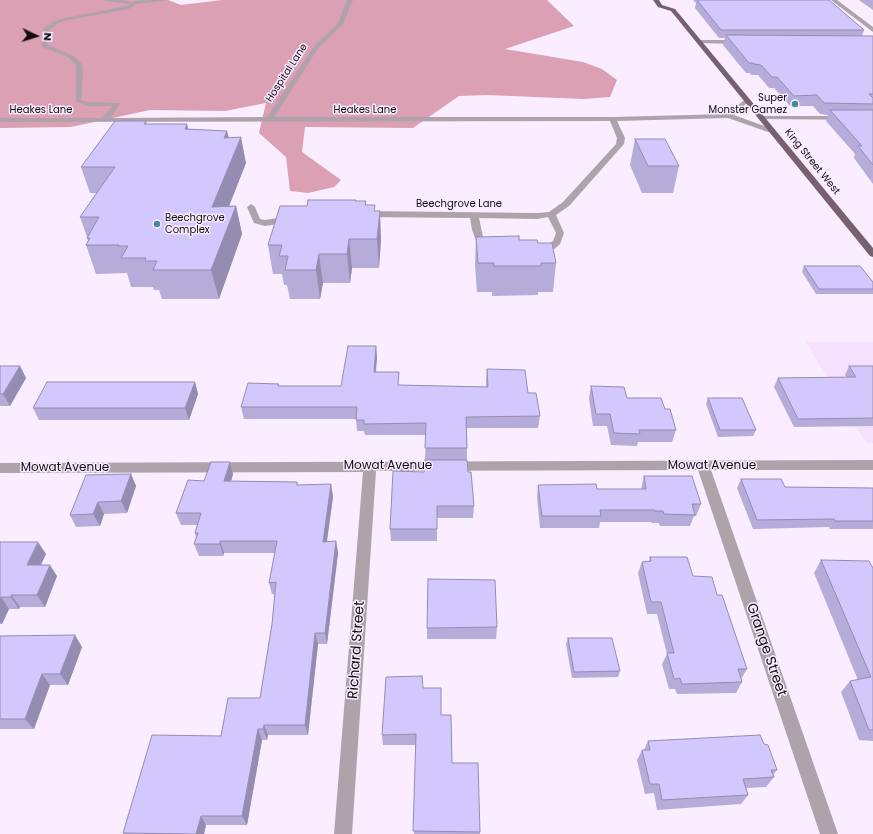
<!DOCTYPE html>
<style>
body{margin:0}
#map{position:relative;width:873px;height:834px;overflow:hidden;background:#f9edff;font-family:Poppins,sans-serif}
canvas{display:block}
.north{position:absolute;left:16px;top:16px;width:40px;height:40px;-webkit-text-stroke:3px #f9edff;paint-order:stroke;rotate:94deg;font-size:11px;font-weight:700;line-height:16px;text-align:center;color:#110a13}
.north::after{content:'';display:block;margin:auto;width:14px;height:18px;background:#110a13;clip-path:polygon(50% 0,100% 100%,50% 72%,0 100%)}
</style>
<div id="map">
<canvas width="873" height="834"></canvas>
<div class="north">N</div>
</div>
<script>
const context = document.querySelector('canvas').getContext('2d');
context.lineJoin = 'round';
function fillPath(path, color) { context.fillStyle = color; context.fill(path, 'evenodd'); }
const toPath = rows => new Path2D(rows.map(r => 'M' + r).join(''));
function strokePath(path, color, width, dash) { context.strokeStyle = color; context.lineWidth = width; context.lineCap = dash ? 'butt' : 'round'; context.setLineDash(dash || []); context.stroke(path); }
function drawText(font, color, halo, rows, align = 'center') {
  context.font = font + ' Poppins,sans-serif'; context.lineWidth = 3; context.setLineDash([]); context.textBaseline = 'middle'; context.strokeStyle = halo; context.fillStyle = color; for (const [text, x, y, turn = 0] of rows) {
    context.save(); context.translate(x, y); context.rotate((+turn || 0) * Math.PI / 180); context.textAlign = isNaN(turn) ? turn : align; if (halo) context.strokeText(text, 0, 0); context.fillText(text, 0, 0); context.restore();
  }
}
fillPath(toPath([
 [806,342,873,342,873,443,866,443]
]), '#f5e1fd');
fillPath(toPath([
 [0,0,168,0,181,5,222,0,547,0,574,26,505,49,583,62,602,69,617,80,610,97,584,99,487,95,459,96,413,128,305,127,302,152,341,180,334,187,308,193,290,191,286,157,259,133,266,103,225,111,150,110,71,127,0,128]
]), '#dba0b3');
fillPath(toPath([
 [100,0,122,0,131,2,128,4,100,0],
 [150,0,169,0,136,4,129,9,68,20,59,23,49,30,47,45,72,55,82,64,83,72,81,100,88,102,119,103,120,104,110,118,267,117,315,45,338,23,347,0,353,0,343,24,319,47,274,117,613,117,727,114,747,98,750,100,749,101,734,115,775,130,771,132,768,132,728,118,617,121,625,138,624,144,569,206,556,215,564,233,560,244,552,251,538,253,535,252,533,250,535,248,546,246,553,241,556,233,548,217,537,219,479,218,483,237,497,246,492,249,476,240,472,230,470,218,363,217,359,214,363,211,537,213,549,212,563,202,616,144,617,138,610,121,0,122,0,118,102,118,112,106,88,106,76,102,76,65,68,57,42,47,43,29,55,21,65,18,127,6,135,1,150,0],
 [831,0,837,0,873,27,873,32,831,0],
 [699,40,740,40,743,42,740,44,697,43,697,41,699,40],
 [762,116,873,116,873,120,760,119,758,118,762,116],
 [251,204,255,207,260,219,265,220,291,216,295,219,291,222,265,226,254,223,247,207,251,204],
 [873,460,873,470,711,470,838,834,820,834,698,470,376,471,352,834,334,834,363,472,0,473,0,463,873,460]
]), '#afa2ab');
fillPath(toPath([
 [653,0,659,0,662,5,675,9,873,248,873,257,870,256,671,11,658,7,653,0]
]), '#776070');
fillPath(toPath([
 [693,0,829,0,864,30,862,36,873,36,873,184,854,158,855,154,826,121,828,115,820,114,813,106,790,106,774,88,769,88,758,75,751,75,750,73,746,73,723,45,725,38,719,38,695,8,696,3],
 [859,0,873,0,873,10],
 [146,121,147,124,188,129,227,131,229,138,246,163,229,206,236,206,242,234,219,299,162,299,159,290,154,290,153,287,131,287,127,273,96,274,86,245,88,241,87,238,87,237,80,217,96,193,90,193,81,167],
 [635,139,679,166,673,193,642,193,630,165],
 [356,201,366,201,366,205,375,211,381,239,379,268,352,268,350,283,323,283,320,299,290,299,287,285,284,285,282,274,273,274,268,245,307,206],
 [476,237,519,240,538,243,556,263,553,292,538,292,538,295,492,296,492,292,477,292,475,265],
 [804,266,873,282,873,294,816,294,802,272],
 [376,346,377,358,376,372,399,385,486,387,486,380,487,369,528,393,540,416,538,428,467,428,467,460,425,460,426,435,365,435,364,431,357,431,356,419,244,419,241,407,279,386,341,386],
 [0,366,20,366,26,378,10,406,0,406],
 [849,366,873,366,873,426,794,427,774,387,778,378,847,377,845,375],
 [195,382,198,394,189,420,39,420,33,408],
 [591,386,627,398,665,409,676,430,672,442,638,442,637,446,611,445,607,426,593,426,589,398],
 [708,398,756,430,753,436,718,437,706,404],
 [468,472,474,506,473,518,437,518,437,541,391,541,390,529],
 [131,474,136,486,127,513,104,514,100,526,76,527,70,515],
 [233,474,231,481,297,482,298,485,331,484,333,497,327,542,336,541,338,553,327,644,318,644,308,735,268,735,267,740,262,740,247,825,206,825,204,834,124,834,123,833,221,736,260,698,272,624,275,594,272,594,269,583,275,553,224,553,223,556,199,556,194,544,196,538,195,533,197,525,181,525,176,513,204,481],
 [644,476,701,504,696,516,694,516,690,526,660,526,659,523,652,523,651,522,600,522,599,528,540,528,537,497,538,485,597,489,641,489],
 [741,479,785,487,873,488,873,529,830,529,829,527,753,529,737,488],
 [0,542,46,554,41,565,57,576,45,607,20,607,19,609,9,609,2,624,0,624],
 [650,557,693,576,717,595,747,669,741,679,742,682,736,693,677,694,675,689,669,689,662,664,667,654,657,614,647,614,638,573,642,562,649,561],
 [821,560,873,568,873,741,859,740,841,692,850,681,858,680,814,573],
 [497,627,496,639,427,639,427,628],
 [0,636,82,647,68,685,50,685,34,729,0,729],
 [568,638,620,671,618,677,572,678,566,644],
 [423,688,441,715,452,763,480,832,480,834,414,834,416,745,383,745,382,735],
 [648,741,764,744,777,770,773,775,774,777,766,787,746,788,748,795,741,804,657,810,654,793,645,794,637,760,642,750,644,750]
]), '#b5acda');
fillPath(toPath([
 [187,124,193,150,185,129],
 [227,131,232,156,224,138],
 [241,137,246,163,218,234,212,207],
 [236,206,242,234,219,299,211,270],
 [380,211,381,239,379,268,377,239],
 [349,239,352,268,350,283,347,254],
 [319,254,323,283,320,299,316,270],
 [376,346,377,358,374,384,374,372],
 [20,366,26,378,10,406,3,394],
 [195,382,198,394,189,420,185,408],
 [230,462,233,474,228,493,224,481],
 [131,474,136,486,127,513,121,501],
 [331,484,333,497,325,553,323,542],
 [98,502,104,514,100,526,93,514],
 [220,541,224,553,223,556,220,544],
 [336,541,338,553,327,644,325,633],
 [38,542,46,554,35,577,27,565],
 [50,565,57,576,45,607,37,595],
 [11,595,20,607,19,609,11,597],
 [1,597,9,609,2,624,0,622,0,599],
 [315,633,318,644,308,735,305,725],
 [75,635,82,647,68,685,60,674],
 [42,674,50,685,34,729,25,719],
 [264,725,268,735,267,740,263,729],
 [258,729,262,740,247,825,242,816],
 [201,816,206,825,204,834,196,834]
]), '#948cb1');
const building = toPath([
 [697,0,829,0,864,30,721,30,697,0],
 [726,35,872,36,873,36,873,94,869,94,873,98,873,104,824,103,817,95,794,96,777,77,772,77,761,65,754,64,753,63,749,63,726,35],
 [830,110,873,110,873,165,858,146,862,146,830,110],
 [115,121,146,121,144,124,187,124,185,129,227,131,224,138,241,137,212,207,236,206,211,270,153,270,157,261,145,261,146,258,121,258,128,246,118,246,119,245,86,245,90,238,87,238,99,217,80,217,115,167,81,167,115,121],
 [635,139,665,139,679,166,648,166,635,139],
 [308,200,356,200,355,201,366,201,365,205,375,205,374,211,380,211,377,239,349,239,347,254,319,254,316,270,285,270,288,256,279,256,282,245,268,245,280,206,307,206,308,200],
 [519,236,519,240,537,240,538,243,552,243,556,263,541,263,541,266,494,266,494,263,478,263,476,237,519,236],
 [804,266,860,266,873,282,873,289,819,289,804,266],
 [348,346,376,346,374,372,399,372,398,385,488,387,487,369,525,370,528,393,536,393,540,416,466,417,467,448,425,448,426,423,364,424,364,420,356,420,357,407,241,407,248,383,279,384,278,386,341,386,348,346],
 [0,366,20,366,3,394,0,394,0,366],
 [849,366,873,366,873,418,798,419,778,378,856,377,849,366],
 [47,382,195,382,185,408,33,408,47,382],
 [591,386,624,387,627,398,661,398,665,409,670,409,676,430,639,430,640,434,614,433,610,414,596,414,591,386],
 [708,398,742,398,756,430,720,430,708,398],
 [425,460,467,460,468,472,471,472,474,506,437,506,437,529,390,529,393,471,424,472,425,460],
 [211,462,230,462,224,481,297,482,297,485,331,484,323,542,336,541,325,633,315,633,305,725,264,725,263,729,258,729,242,816,201,816,196,834,123,833,152,735,221,736,228,698,260,698,272,624,276,582,269,583,277,541,220,541,220,544,194,544,198,533,195,533,201,513,176,513,188,480,204,481,211,462],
 [131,474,121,501,98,502,93,514,70,515,86,475,131,474],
 [644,476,692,476,701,504,692,504,695,515,664,514,663,511,655,511,655,510,600,510,601,516,542,516,538,485,596,484,597,489,646,489,644,476],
 [741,479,781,479,785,487,873,488,873,521,835,521,834,519,757,520,741,479],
 [0,542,38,542,27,565,50,565,37,595,11,595,11,597,1,597,0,599,0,542],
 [650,557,687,557,693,576,712,577,717,595,722,595,747,669,738,669,742,682,682,684,680,678,674,679,667,653,674,653,661,602,651,602,642,562,651,561,650,557],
 [821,560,869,561,873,568,873,730,869,730,850,681,871,677,821,560],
 [428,579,495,580,497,627,427,628,428,579],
 [75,635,60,674,42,674,25,719,0,719,0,636,75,635],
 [568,638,612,638,620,671,574,672,568,638],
 [422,676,423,688,441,688,441,715,451,715,452,763,478,763,480,832,413,831,416,734,382,735,386,677,422,676],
 [760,735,764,744,768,745,777,770,771,770,774,777,743,779,748,795,662,800,659,784,650,784,642,750,650,750,648,741,760,735]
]);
fillPath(building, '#d3c8fd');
strokePath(building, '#948cb1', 1);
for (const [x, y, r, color] of [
 [795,104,4,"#468b98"],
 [157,224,4,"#468b98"]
]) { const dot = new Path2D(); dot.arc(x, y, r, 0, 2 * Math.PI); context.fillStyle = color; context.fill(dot); strokePath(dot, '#f9edff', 1.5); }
drawText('10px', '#110a13', '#f9edff', [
 ["Hospital Lane",287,73,-57],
 ["Heakes Lane",41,110],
 ["Heakes Lane",365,110],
 ["King Street West",812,162,51],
 ["Beechgrove Lane",459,204]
]);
drawText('10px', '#110a13', '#f9edff', [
 ["Super",787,98],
 ["Monster Gamez",787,110],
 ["Beechgrove",165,218,"left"],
 ["Complex",165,230,"left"]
], 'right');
drawText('12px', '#110a13', '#f9edff', [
 ["Mowat Avenue",388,466],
 ["Mowat Avenue",712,466],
 ["Mowat Avenue",65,468]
]);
drawText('14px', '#110a13', '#f9edff', [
 ["Richard Street",357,650,-86],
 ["Grange Street",766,650,71]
]);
</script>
